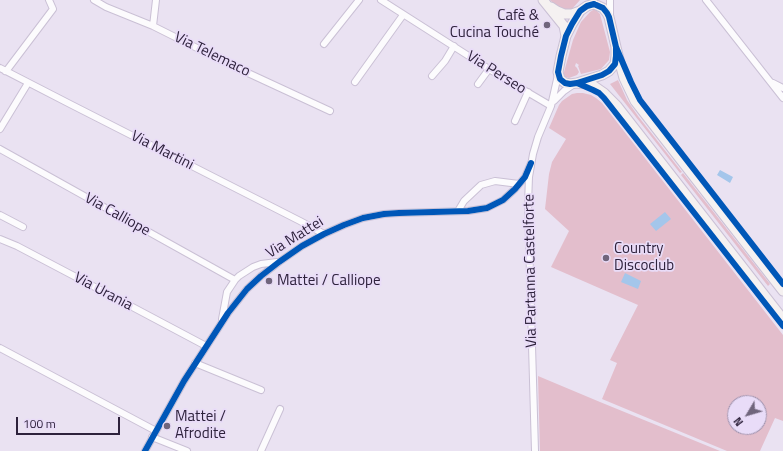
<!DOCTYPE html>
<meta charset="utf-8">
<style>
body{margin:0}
#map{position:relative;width:783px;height:451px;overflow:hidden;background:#eae2f2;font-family:"Titillium Web",sans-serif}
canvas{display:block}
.north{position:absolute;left:727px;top:395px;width:40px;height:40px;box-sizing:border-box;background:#e9dcf8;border:1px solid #9e92ad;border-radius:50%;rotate:232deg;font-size:11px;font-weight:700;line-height:16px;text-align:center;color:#2e223c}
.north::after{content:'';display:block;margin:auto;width:14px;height:18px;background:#70657c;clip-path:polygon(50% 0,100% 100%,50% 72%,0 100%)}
.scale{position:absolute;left:16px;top:417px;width:104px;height:18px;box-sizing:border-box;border:2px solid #2e223c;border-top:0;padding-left:5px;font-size:12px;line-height:14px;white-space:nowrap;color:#2e223c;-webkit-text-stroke:3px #e9dcf8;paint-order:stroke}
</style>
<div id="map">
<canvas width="783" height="451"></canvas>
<div class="north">N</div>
<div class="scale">100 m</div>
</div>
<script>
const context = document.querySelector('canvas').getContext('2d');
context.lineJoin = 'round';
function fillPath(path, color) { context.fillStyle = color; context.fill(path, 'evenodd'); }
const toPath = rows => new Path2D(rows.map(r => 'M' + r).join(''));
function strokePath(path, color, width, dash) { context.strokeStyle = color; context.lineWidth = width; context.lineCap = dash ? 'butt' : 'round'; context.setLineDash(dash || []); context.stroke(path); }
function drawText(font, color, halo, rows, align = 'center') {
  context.font = font + ' "Titillium Web",sans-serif'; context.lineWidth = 3.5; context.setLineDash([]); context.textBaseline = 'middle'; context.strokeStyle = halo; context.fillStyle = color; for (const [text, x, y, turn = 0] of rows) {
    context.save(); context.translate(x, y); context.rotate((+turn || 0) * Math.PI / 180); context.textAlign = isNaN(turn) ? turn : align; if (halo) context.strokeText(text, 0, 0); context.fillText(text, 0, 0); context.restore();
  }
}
fillPath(toPath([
 [550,0,580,0,572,9,565,9,558,8],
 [593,10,596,10,600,14,610,52,609,60,601,69,581,74,578,66,579,65,576,63,575,66,577,68,579,72,577,75,569,78,565,77,564,75,564,72,573,40,581,22,590,12],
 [618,80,627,100,638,116,682,172,680,173,610,84],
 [577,93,583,93,591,95,596,98,602,103,783,335,783,421,775,418,760,451,727,451,602,399,617,363,610,360,638,305,551,267,569,231,545,209,549,174,552,162,566,139,549,128,559,105,562,101,572,94],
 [735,403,759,403,759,427,735,427],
 [683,173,770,284,768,286,681,175],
 [538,376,600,402,720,451,540,451]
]), '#e3becc');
fillPath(toPath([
 [720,170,733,177,730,183,717,175],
 [665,212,671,219,656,231,650,224],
 [625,273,641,281,638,289,621,282]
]), '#a4c6eb');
const street = toPath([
 [94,0,106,7,153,26,235,67,330,111],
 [381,0,500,76,551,106],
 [610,0,610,17],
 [706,0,783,98],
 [153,26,156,0],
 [324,44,359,0],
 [0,68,70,104,300,221,324,234],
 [5,71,7,70,53,9,49,0],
 [432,76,445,61,454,46],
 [355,82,403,15],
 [773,83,783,88],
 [478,84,489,69],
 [554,101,564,91,574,84],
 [515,121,528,92],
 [0,129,28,83],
 [0,149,235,280],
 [458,211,464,201,481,185,495,181,519,184],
 [0,215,23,227],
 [0,239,17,246,74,276,206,346],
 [222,319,227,292,235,280,239,276,253,267,261,264,277,262],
 [0,348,156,431],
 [195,363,261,390],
 [152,437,187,451],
 [145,451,184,381,228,313,247,289,261,276,279,262,302,246,324,234,344,225,363,218,384,214,399,213,468,211,487,208,503,200,515,189,525,177,531,163],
 [261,451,280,409],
 [535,451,528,204,529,177,533,154,538,137,551,106,558,75]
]);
const secondary = toPath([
 [543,0,564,26,566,36],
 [594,4,603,8,607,13,609,17,616,47,616,56,615,64,609,71,602,75,577,83,570,84,565,83,560,79,558,72,561,56,566,36,572,24,580,11,587,6,594,4],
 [551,7,557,11,564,14,572,14,580,11],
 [616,47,621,67,624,78,635,101,783,291],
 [577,83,589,84,594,86,604,93,617,106,783,319]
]);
strokePath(street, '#cac0d5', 8);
strokePath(secondary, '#cac0d5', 11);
strokePath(street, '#fcfbfd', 6);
strokePath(secondary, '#f5f1f1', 9);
strokePath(toPath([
 [594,4,603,8,607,13,609,17,616,47,616,56,615,64,609,71,602,75,577,83,570,84,565,83,560,79,558,72,561,56,566,36,572,24,580,11,587,6,594,4],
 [616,47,631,82,640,100,783,284],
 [577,83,593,90,599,93,604,98,783,326],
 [145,451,184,381,228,313,247,289,261,276,279,262,302,246,324,234,344,225,363,218,384,214,399,213,468,211,487,208,503,200,515,189,525,177,531,163]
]), '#0057b8', 6);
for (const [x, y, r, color] of [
 [547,25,4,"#70657c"],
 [606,258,4,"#70657c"],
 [269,281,4,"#70657c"],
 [167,426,4,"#70657c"]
]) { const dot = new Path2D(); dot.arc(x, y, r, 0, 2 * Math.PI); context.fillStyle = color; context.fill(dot); strokePath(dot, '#e9dcf8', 1.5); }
drawText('15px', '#2e223c', '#e9dcf8', [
 ["Cafè &",539,16,"right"],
 ["Cucina Touché",539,33,"right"],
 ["Country",614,249],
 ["Discoclub",614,266],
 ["Mattei / Calliope",277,281],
 ["Mattei /",175,417],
 ["Afrodite",175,434]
], 'left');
drawText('15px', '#2e223c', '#e9dcf8', [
 ["Via Telemaco",212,55,26],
 ["Via Perseo",496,73,32],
 ["Via Martini",162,151,27],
 ["Via Calliope",117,215,29],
 ["Via Mattei",295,238,-32],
 ["Via Partanna Castelforte",531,271,-91],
 ["Via Urania",103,292,28]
]);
</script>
